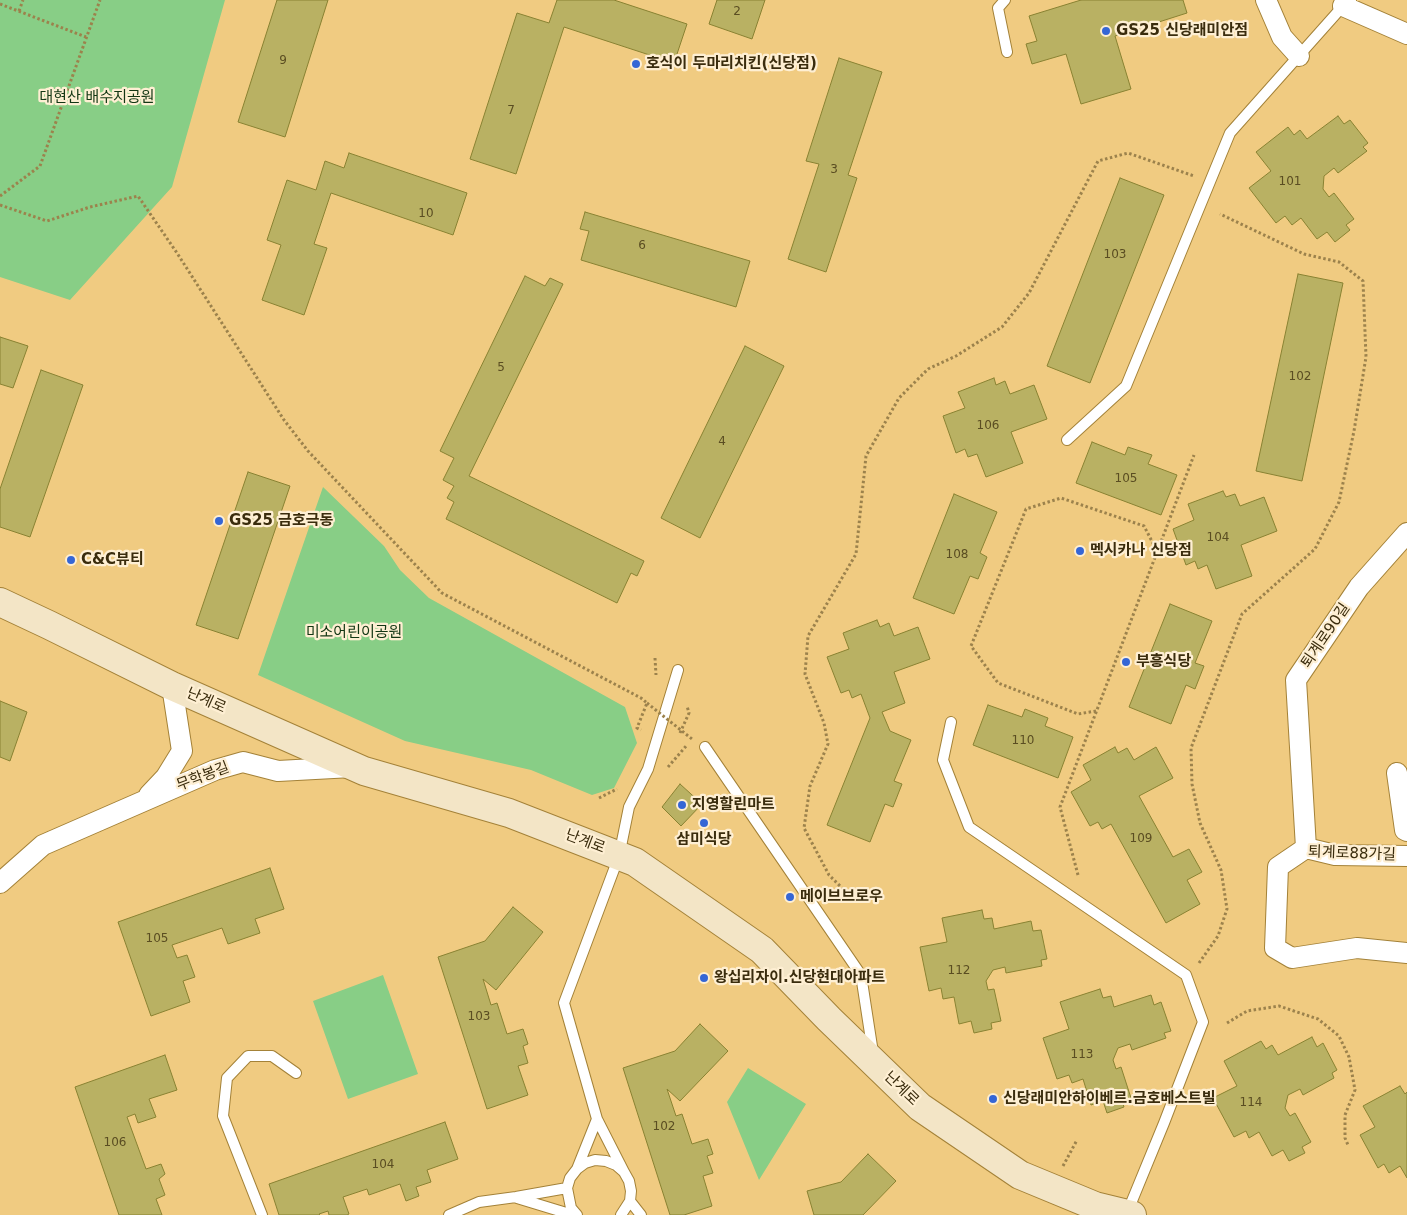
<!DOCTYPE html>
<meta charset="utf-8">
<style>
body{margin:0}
canvas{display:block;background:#f0cb81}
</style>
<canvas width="1407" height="1215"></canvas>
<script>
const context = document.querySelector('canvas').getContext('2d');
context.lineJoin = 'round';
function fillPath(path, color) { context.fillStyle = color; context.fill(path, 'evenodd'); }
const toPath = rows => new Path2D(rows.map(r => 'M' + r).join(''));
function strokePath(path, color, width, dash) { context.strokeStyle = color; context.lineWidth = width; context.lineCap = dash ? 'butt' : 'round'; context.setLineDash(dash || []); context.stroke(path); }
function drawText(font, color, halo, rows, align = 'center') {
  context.font = font + ' "DejaVu Sans","Noto Sans KR",sans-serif'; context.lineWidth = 4.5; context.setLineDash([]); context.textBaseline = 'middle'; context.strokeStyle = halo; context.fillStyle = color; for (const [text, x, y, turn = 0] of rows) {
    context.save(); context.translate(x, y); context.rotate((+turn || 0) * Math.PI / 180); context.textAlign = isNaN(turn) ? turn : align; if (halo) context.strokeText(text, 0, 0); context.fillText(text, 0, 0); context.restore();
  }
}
fillPath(toPath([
 [0,0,225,0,172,187,70,300,0,277],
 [323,487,384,546,400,570,429,598,625,707,637,743,614,788,592,795,531,770,405,741,258,675],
 [383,975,418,1074,348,1099,313,1001],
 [748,1068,806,1104,759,1180,727,1102]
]), '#88ce86');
const building = toPath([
 [277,0,328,0,285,137,238,122,277,0],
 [557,0,614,0,687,24,674,63,564,27,516,174,470,159,517,13,549,23,557,0],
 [717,0,765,0,752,39,709,24,717,0],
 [1081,0,1183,0,1187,13,1115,36,1131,89,1081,104,1066,54,1032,64,1026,44,1037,41,1029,16,1081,0],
 [839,58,882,72,848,175,857,178,826,272,788,259,819,164,806,161,839,58],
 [1338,116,1344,124,1350,120,1368,143,1363,147,1367,151,1338,173,1334,168,1324,176,1323,189,1329,197,1334,193,1354,219,1346,225,1350,230,1335,242,1327,232,1317,239,1301,218,1292,225,1285,216,1276,223,1249,188,1271,171,1256,152,1288,127,1294,135,1300,130,1307,139,1338,116],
 [349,153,467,193,453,235,331,193,314,244,327,248,304,315,262,300,281,245,267,240,287,180,316,190,325,161,344,168,349,153],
 [1120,178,1164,195,1090,383,1047,366,1120,178],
 [585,212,750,261,736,307,581,260,589,231,580,229,585,212],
 [1298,274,1343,283,1302,481,1256,471,1298,274],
 [525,276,545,286,550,278,563,284,469,476,644,561,637,576,631,573,617,603,446,519,454,502,447,498,454,486,443,480,454,458,440,451,525,276],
 [0,337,28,346,13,388,0,384,0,337],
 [745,346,784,366,700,538,661,518,745,346],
 [41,370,83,385,30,537,0,527,0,489,41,370],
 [994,378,996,385,1005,381,1010,394,1034,385,1047,419,1011,432,1023,463,986,477,977,454,968,457,965,449,956,453,943,416,965,408,958,392,994,378],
 [1092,442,1125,455,1128,447,1152,455,1148,464,1177,475,1161,515,1076,483,1092,442],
 [248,472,290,486,238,639,196,625,248,472],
 [1223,491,1226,497,1235,494,1240,506,1264,497,1277,531,1241,545,1252,576,1216,589,1207,565,1198,569,1195,561,1186,565,1173,529,1194,520,1188,504,1223,491],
 [954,494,997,512,980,553,987,557,978,579,970,576,954,614,913,598,954,494],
 [1170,604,1212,621,1195,663,1204,666,1195,689,1186,685,1171,724,1129,707,1170,604],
 [877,620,880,627,889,623,894,636,918,627,930,659,894,672,905,703,882,712,890,731,911,740,894,781,902,784,893,807,885,804,870,842,827,825,870,718,861,694,852,698,849,690,841,693,827,657,849,649,843,633,877,620],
 [0,701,27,712,10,761,0,757,0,701],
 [988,705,1022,717,1025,709,1048,718,1045,726,1073,737,1058,778,973,745,988,705],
 [1115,747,1118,753,1127,748,1134,760,1156,747,1173,778,1139,796,1173,857,1189,849,1202,872,1187,880,1200,904,1166,923,1111,824,1102,829,1098,822,1090,826,1071,792,1091,780,1083,765,1115,747],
 [680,784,702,804,681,826,662,807,680,784],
 [270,868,284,909,255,919,260,933,228,944,222,928,172,945,177,958,187,955,195,977,183,981,190,1002,151,1016,118,922,270,868],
 [513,907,543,932,496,990,483,979,491,1005,497,1003,507,1034,523,1029,528,1044,523,1046,528,1063,518,1066,528,1095,487,1109,438,957,485,941,513,907],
 [982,910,984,919,992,918,994,929,1031,921,1033,931,1041,930,1047,959,1041,960,1042,966,1006,973,1005,967,993,970,986,981,988,990,994,989,1001,1021,991,1023,992,1029,974,1033,971,1021,959,1024,954,997,943,999,941,988,929,991,920,947,947,942,942,918,982,910],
 [1100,989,1103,998,1111,996,1114,1007,1151,995,1154,1005,1161,1002,1171,1031,1164,1033,1166,1038,1132,1050,1130,1044,1118,1048,1113,1060,1116,1069,1121,1067,1131,1098,1122,1101,1124,1107,1107,1113,1103,1101,1091,1105,1083,1079,1072,1083,1069,1075,1057,1079,1043,1038,1069,1029,1060,1002,1100,989],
 [700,1024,728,1051,680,1101,667,1089,676,1116,682,1114,692,1144,708,1139,713,1154,707,1156,713,1173,703,1176,712,1206,684,1215,670,1215,623,1068,675,1051,700,1024],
 [1312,1037,1317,1047,1323,1043,1337,1070,1332,1073,1334,1078,1303,1095,1300,1089,1288,1095,1285,1108,1290,1116,1295,1113,1311,1142,1302,1147,1305,1153,1289,1161,1283,1150,1272,1156,1259,1132,1249,1138,1246,1131,1234,1137,1213,1098,1237,1086,1224,1061,1261,1041,1266,1049,1272,1045,1278,1055,1312,1037],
 [165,1055,177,1090,149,1099,156,1117,138,1123,135,1114,127,1117,146,1169,161,1164,165,1174,159,1179,165,1195,156,1199,162,1215,119,1215,75,1087,165,1055],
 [1400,1086,1405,1094,1407,1092,1407,1178,1400,1166,1389,1173,1384,1164,1378,1168,1360,1135,1375,1127,1363,1106,1400,1086],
 [445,1122,458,1159,427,1170,431,1182,416,1187,419,1196,406,1201,400,1184,369,1195,367,1189,343,1197,349,1214,347,1215,329,1215,328,1211,319,1214,320,1215,279,1215,269,1184,445,1122],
 [868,1154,896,1181,863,1215,814,1215,807,1191,841,1182,868,1154]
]);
fillPath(building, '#b9b163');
strokePath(building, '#898232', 1);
const lane = toPath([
 [1005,0,998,8,1007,52],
 [1067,440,1126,386,1230,133,1343,6],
 [951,722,943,760,969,827,1186,975,1203,1022,1164,1123,1127,1213],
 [705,747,861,975,873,1053],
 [577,1169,597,1119],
 [624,1172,597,1119,564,1003,619,856,629,807,648,769,678,670],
 [517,1198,573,1215],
 [630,1201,641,1215],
 [262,1215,223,1116,227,1078,248,1056,272,1056,296,1073],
 [449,1215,479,1202,516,1197,567,1188],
 [577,1215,571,1208,567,1188,570,1178,577,1169,585,1163,595,1160,606,1161,616,1165,624,1172,629,1181,631,1191,630,1201,621,1215]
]);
const street = toPath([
 [1266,0,1282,37,1299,56],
 [1346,0,1343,6,1407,34],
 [1397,773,1405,830,1407,831],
 [149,795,166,777,182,751,172,686],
 [1306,848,1296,680,1359,587,1407,533],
 [1407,856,1335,855,1306,848,1278,867,1275,948,1292,958,1357,948,1407,953],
 [0,883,43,845,215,770,243,762,278,771,352,767]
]);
const secondary = toPath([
 [0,602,49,625,172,686,364,771,509,813,635,862,762,950,829,1019,920,1107,1020,1175,1095,1206,1132,1215]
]);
strokePath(lane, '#a48238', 12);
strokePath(street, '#a48238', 22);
strokePath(secondary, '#a48238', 30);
strokePath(toPath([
 [0,4,86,37],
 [19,11,23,0],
 [0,196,40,166,100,0],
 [0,205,47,221,90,207,138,196,177,253,284,420,308,451,442,593,641,698,647,703,637,728,641,730],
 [655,658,656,675],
 [1096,711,1078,714,998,683,971,646,1026,509,1061,498,1144,526,1157,551],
 [680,733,689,713,687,706],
 [668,767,687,745],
 [599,798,617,789],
 [1078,875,1060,807,1194,455],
 [847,893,829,875,804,828,810,786,828,744,824,723,805,674,808,636,856,554,866,456,899,398,928,369,956,356,1002,327,1029,293,1098,161,1128,153,1194,176],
 [1199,963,1218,936,1227,909,1221,870,1200,823,1192,784,1191,748,1242,614,1315,549,1339,502,1354,431,1366,357,1363,281,1339,262,1304,254,1220,214],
 [1227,1023,1247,1011,1279,1006,1318,1019,1339,1036,1349,1057,1355,1090,1345,1115,1345,1138,1348,1145],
 [1063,1166,1077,1140]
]), '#9c824c', 3, [2.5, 2.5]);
strokePath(lane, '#fff', 10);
strokePath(street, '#fff', 20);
strokePath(secondary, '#f3e5c6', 28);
strokePath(toPath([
 [647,703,692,739]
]), '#9c824c', 3, [2.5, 2.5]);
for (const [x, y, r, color] of [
 [1106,31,5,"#3566d5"],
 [636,64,5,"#3566d5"],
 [219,521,5,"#3566d5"],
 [1080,551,5,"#3566d5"],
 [71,560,5,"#3566d5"],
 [1126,662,5,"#3566d5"],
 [682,805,5,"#3566d5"],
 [704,823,5,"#3566d5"],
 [790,897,5,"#3566d5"],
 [704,978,5,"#3566d5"],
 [993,1099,5,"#3566d5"]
]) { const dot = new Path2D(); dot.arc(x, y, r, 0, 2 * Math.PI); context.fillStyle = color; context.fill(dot); strokePath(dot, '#feefd3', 2); }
drawText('12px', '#5a4d22', null, [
 ["2",737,12],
 ["9",283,61],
 ["7",511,111],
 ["3",834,170],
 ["101",1290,182],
 ["10",426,214],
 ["6",642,246],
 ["103",1115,255],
 ["5",501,368],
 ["102",1300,377],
 ["106",988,426],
 ["4",722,442],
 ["105",1126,479],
 ["104",1218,538],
 ["108",957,555],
 ["110",1023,741],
 ["109",1141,839],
 ["105",157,939],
 ["112",959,971],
 ["103",479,1017],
 ["113",1082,1055],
 ["114",1251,1103],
 ["102",664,1127],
 ["106",115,1143],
 ["104",383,1165]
]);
drawText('bold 15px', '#3a2c0d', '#feefd3', [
 ["GS25 신당래미안점",1116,31],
 ["호식이 두마리치킨(신당점)",646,64],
 ["GS25 금호극동",229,521],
 ["멕시카나 신당점",1090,551],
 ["C&C뷰티",81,560],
 ["부흥식당",1136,662],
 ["지영할린마트",692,805],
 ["삼미식당",704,840,"center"],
 ["메이브브로우",800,897],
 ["왕십리자이.신당현대아파트",714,978],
 ["신당래미안하이베르.금호베스트빌",1003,1099]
], 'left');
drawText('15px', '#123613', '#feefd3', [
 ["대현산 배수지공원",97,98],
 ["미소어린이공원",354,633]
]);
drawText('15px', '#3a2c0d', '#feefd3', [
 ["퇴계로90길",1326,636,-56],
 ["난계로",206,701,24],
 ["무학봉길",203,777,-21],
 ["난계로",585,842,21],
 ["퇴계로88가길",1352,854,2],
 ["난계로",901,1089,44]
]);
</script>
